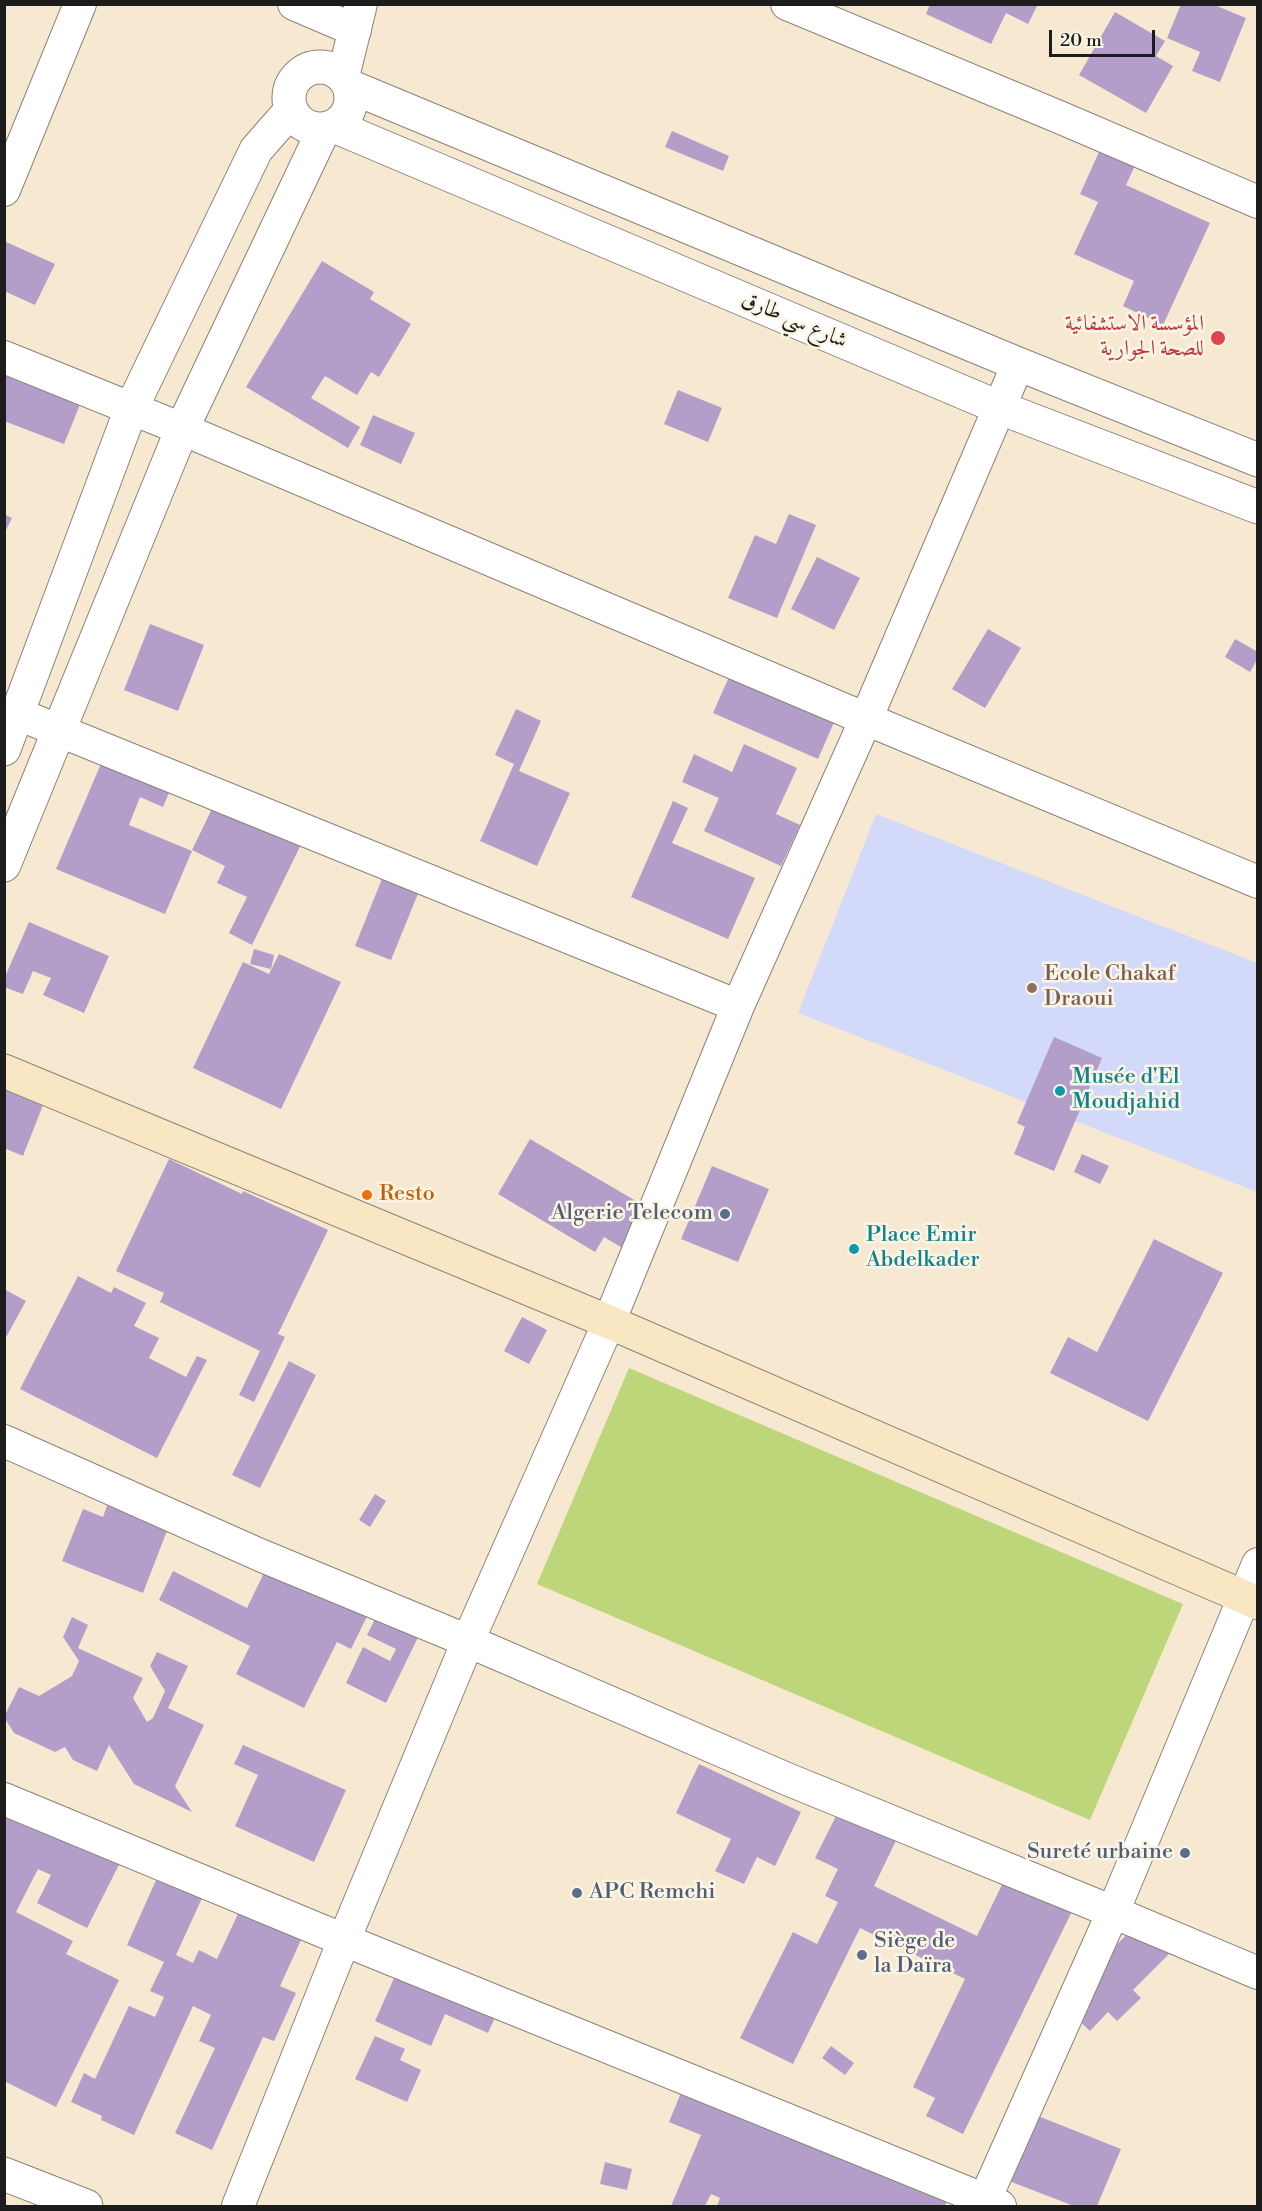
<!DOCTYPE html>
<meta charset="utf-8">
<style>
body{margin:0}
#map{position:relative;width:1262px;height:2211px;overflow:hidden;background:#f7e9d1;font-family:"Libre Bodoni",serif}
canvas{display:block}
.frame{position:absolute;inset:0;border:6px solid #1c1c1c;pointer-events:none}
.scale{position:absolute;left:1049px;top:30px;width:106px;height:27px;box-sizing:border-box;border:3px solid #1c1c1c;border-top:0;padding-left:8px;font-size:18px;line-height:21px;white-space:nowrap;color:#1c1c1c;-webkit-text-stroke:4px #fcf5e5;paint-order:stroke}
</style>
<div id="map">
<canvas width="1262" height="2211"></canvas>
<div class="frame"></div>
<div class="scale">20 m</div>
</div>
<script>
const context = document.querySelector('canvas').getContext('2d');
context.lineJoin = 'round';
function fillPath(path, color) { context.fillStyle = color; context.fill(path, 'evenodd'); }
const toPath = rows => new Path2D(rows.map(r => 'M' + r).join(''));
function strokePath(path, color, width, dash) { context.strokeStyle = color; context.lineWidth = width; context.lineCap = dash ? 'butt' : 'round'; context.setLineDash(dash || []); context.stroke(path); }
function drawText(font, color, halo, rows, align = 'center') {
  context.font = font + ' "Libre Bodoni",Amiri,serif'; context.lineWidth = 5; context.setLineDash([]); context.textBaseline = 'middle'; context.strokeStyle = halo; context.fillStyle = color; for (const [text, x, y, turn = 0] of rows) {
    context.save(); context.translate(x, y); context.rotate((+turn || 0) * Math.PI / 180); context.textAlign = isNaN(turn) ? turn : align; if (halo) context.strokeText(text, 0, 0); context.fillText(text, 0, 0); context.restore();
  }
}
fillPath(toPath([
 [876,814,1257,963,1257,1192,798,1013]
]), '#d2d9f9');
fillPath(toPath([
 [629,1368,1183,1604,1090,1820,537,1584]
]), '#bed67a');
fillPath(toPath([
 [930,4,1038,4,1028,24,1006,13,991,44,926,14],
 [1181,4,1212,4,1246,18,1220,82,1192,71,1200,52,1167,38],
 [1115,12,1165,41,1156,56,1173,66,1146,113,1079,75],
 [672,131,729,156,723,171,665,147],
 [1103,143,1138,159,1126,185,1210,223,1163,325,1123,306,1134,281,1074,254,1098,202,1080,194],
 [4,241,55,264,35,305,4,291],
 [322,261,374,292,370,299,411,324,379,377,371,372,357,395,325,376,311,398,360,427,348,448,246,387],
 [4,351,88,385,64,444,4,421],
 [678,390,722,408,708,442,664,424],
 [373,415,415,433,401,464,360,445],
 [4,514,12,518,4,534],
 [789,514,816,525,777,618,728,598,755,535,776,544],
 [817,557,860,578,834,630,791,609],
 [150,624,204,645,178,711,124,690],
 [988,629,1021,648,985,708,952,689],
 [1235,639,1258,652,1258,658,1250,672,1225,657],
 [740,652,845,697,818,759,713,713],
 [516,709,541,721,519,771,570,793,537,866,480,841,514,764,495,755],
 [744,744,797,768,776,814,800,825,781,866,704,831,719,798,682,782,694,754,732,772],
 [109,745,177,774,163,807,140,797,129,825,192,851,165,914,56,869],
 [225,782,311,824,252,945,229,933,247,897,217,883,225,866,192,850],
 [673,801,688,808,672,843,755,878,728,939,631,897],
 [392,854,428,869,391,960,355,946],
 [29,922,109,956,84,1013,43,995,51,978,33,971,23,994,4,987,4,979],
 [254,949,274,955,271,969,250,964],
 [279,954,341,982,281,1109,193,1068,243,962,269,974],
 [1054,1037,1102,1058,1054,1171,1014,1154,1025,1127,1017,1123],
 [4,1084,45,1100,23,1156,4,1148],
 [530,1139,648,1208,624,1249,604,1237,595,1252,498,1194],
 [1082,1154,1109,1166,1100,1184,1074,1172],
 [169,1159,242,1194,243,1191,328,1230,278,1334,285,1337,254,1402,239,1395,260,1351,160,1302,164,1293,116,1271],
 [712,1166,769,1189,738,1262,681,1239],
 [1154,1239,1223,1273,1148,1421,1050,1373,1068,1337,1097,1352],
 [78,1276,111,1293,114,1287,146,1303,134,1326,159,1338,149,1358,186,1377,197,1356,207,1360,157,1458,20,1389],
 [4,1289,26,1301,4,1341],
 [522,1317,547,1330,529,1364,504,1351],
 [289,1361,316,1375,260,1488,232,1475],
 [114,1486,175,1510,143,1593,62,1561,83,1509,103,1517],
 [375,1494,386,1501,370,1527,359,1520],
 [276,1548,376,1598,351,1649,337,1642,304,1708,236,1674,250,1646,159,1600,173,1571,247,1608],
 [383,1603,425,1623,386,1703,346,1683,363,1647,390,1661,396,1649,367,1635],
 [72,1617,88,1625,78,1648,143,1678,133,1698,147,1722,153,1718,165,1691,150,1666,157,1652,188,1666,168,1708,204,1725,175,1786,192,1812,134,1784,109,1745,97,1771,73,1760,65,1747,55,1752,14,1733,4,1717,19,1687,39,1696,72,1676,79,1661,63,1637],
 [243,1745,346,1790,314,1862,235,1826,258,1775,234,1764],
 [699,1764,801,1812,775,1866,757,1857,744,1884,715,1871,731,1839,676,1813],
 [4,1781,65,1811,68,1807,132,1839,87,1928,37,1903,51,1875,38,1869,16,1912,73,1941,66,1954,119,1980,56,2107,4,2081],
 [848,1792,906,1820,874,1886,977,1936,1013,1862,1080,1895,963,2134,926,2116,935,2098,913,2087,965,1979,860,1928,793,2064,740,2038,793,1932,817,1944,838,1902,825,1896,838,1869,815,1858],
 [169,1851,214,1872,176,1955,193,1963,199,1950,217,1959,250,1888,312,1916,280,1986,296,1993,274,2041,263,2037,212,2150,175,2133,215,2048,199,2041,211,2015,193,2006,134,2135,101,2120,102,2116,71,2102,84,2073,95,2079,129,2006,155,2017,164,1997,150,1991,164,1962,127,1945],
 [1138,1923,1169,1954,1133,1990,1141,1998,1117,2021,1108,2012,1090,2031,1060,2002],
 [407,1949,506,1992,488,2033,445,2014,431,2046,375,2021],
 [375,2036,405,2049,400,2060,421,2070,407,2102,355,2079],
 [831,2046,854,2063,845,2075,822,2058],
 [688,2076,953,2185,945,2206,717,2206,720,2198,711,2194,705,2206,671,2206,701,2135,669,2122],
 [1028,2112,1121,2149,1097,2206,1074,2206,1001,2178],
 [605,2162,632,2169,627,2190,600,2184]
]), '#b39eca');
const minor = toPath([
 [294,4,355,30],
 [787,4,1059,117,1258,202],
 [343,77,361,4],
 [4,190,80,4],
 [4,357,182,429,866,719,1258,882],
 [18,714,738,1006],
 [4,1441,260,1555,468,1641,787,1779,1113,1912,1258,1973],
 [4,1799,344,1940,1000,2206],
 [238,2206,344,1940,468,1641,609,1322,738,1006,866,719,1018,364],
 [982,2206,1113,1912,1258,1564]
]);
const tertiary = toPath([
 '289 98a31 31 0 1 1 62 0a31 31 0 1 1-62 0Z',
 [349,86,1018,364,1258,460],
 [334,126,998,407,1258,507],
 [4,749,131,409,256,150,291,110],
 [4,865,182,429,324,129],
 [4,2174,86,2206]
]);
const secondary = toPath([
 [4,1071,609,1322,1258,1603]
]);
strokePath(minor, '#8a8276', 34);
strokePath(tertiary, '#8a8276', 35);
strokePath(secondary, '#8a8276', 35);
strokePath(minor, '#fff', 32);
strokePath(tertiary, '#fff', 33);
strokePath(secondary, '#f9e7c3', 33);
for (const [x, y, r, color] of [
 [1218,338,8,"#e0444e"],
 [1032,988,6,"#8d6e63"],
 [1060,1091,6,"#0f9aa8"],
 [367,1195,6,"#e8710a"],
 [725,1214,6,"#5c6f8a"],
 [854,1249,6,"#0f9aa8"],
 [1185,1853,6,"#5c6f8a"],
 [577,1893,6,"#5c6f8a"],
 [862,1955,6,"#5c6f8a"]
]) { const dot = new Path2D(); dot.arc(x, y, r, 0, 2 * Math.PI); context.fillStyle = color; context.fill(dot); strokePath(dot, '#fcf5e5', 2); }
drawText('22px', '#1c1c1c', '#fcf5e5', [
 ["شارع سي طارق",794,321,23]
]);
drawText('22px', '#be3a42', '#fcf5e5', [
 ["المؤسسة الاستشفائية",1204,325],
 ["للصحة الجوارية",1204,350]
], 'right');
drawText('22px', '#785e54', '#fcf5e5', [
 ["Ecole Chakaf",1044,975],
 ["Draoui",1044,1000]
], 'left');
drawText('22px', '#0d838f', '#fcf5e5', [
 ["Musée d'El",1072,1078],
 ["Moudjahid",1072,1103],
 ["Place Emir",866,1236],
 ["Abdelkader",866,1261]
], 'left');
drawText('22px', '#c56008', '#fcf5e5', [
 ["Resto",379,1195]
], 'left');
drawText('22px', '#4e5e75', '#fcf5e5', [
 ["Algerie Telecom",713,1214],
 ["Sureté urbaine",1173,1853],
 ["APC Remchi",589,1893,"left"],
 ["Siège de",874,1942,"left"],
 ["la Daïra",874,1967,"left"]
], 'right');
</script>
